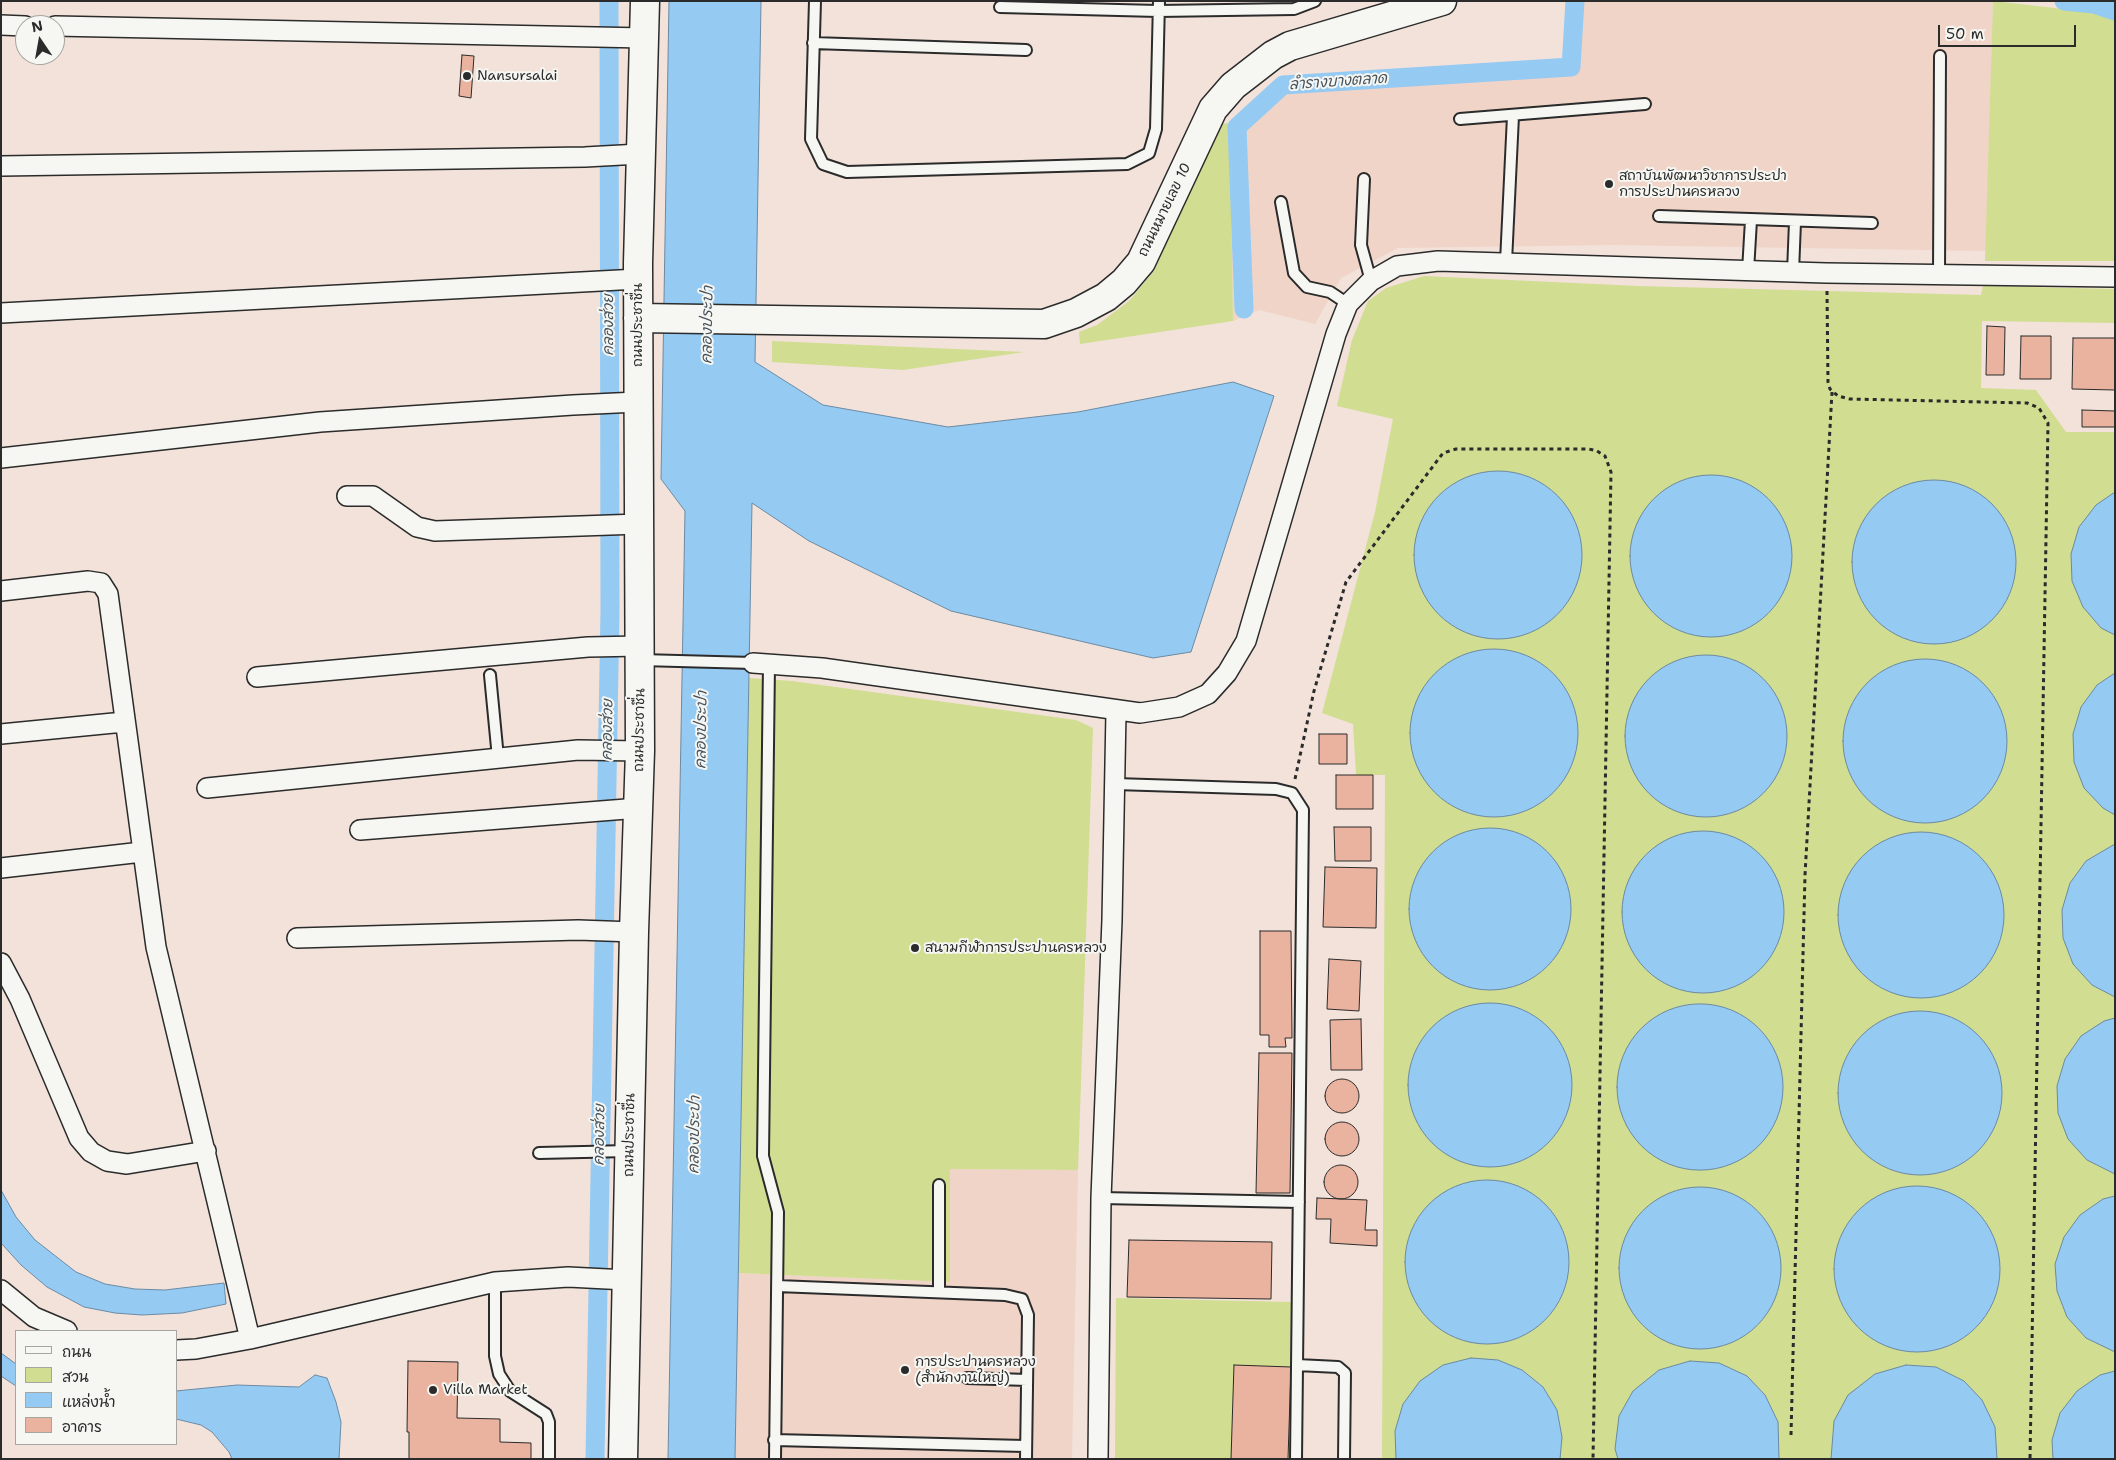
<!DOCTYPE html>
<meta charset="utf-8">
<style>
body{margin:0}
#map{position:relative;width:2116px;height:1460px;overflow:hidden;background:#f2e2d9;font-family:"Shantell Sans","Playpen Sans Thai",sans-serif}
canvas{display:block}
.frame{position:absolute;inset:0;border:2px solid #2b2b2b;pointer-events:none}
.legend{position:absolute;left:15px;top:1330px;width:162px;height:115px;box-sizing:border-box;background:#f6f6f2;border:1px solid #a5a5a2;margin:0;padding:6px 9px;list-style:none;font-size:15px;color:#2b2b2b}
.legend li{display:flex;align-items:center;gap:10px;height:25px}
.legend b{width:25px;border:1px solid #a5a5a2}
.north{position:absolute;left:15px;top:15px;width:50px;height:50px;box-sizing:border-box;background:#f6f6f2;border:1px solid #a5a5a2;border-radius:50%;rotate:348deg;font-size:14px;font-weight:700;line-height:20px;text-align:center;color:#2b2b2b}
.north::after{content:'';display:block;margin:auto;width:18px;height:22px;background:#2b2b2b;clip-path:polygon(50% 0,100% 100%,50% 72%,0 100%)}
.scale{position:absolute;left:1938px;top:25px;width:138px;height:22px;box-sizing:border-box;border:2px solid #2b2b2b;border-top:0;padding-left:6px;font-size:15px;line-height:18px;white-space:nowrap;color:#2b2b2b;-webkit-text-stroke:4px #f6f6f2;paint-order:stroke}
</style>
<div id="map">
<canvas width="2116" height="1460"></canvas>
<div class="frame"></div>
<ul class="legend">
<li><b style="height:6px;background:#f6f6f2"></b>ถนน</li>
<li><b style="height:14px;background:#d1dd91"></b>สวน</li>
<li><b style="height:14px;background:#95caf3"></b>แหล่งน้ำ</li>
<li><b style="height:14px;background:#eab3a0"></b>อาคาร</li>
</ul>
<div class="north">N</div>
<div class="scale">50 m</div>
</div>
<script>
const context = document.querySelector('canvas').getContext('2d');
context.lineJoin = 'round';
function fillPath(path, color) { context.fillStyle = color; context.fill(path, 'evenodd'); }
const toPath = rows => new Path2D(rows.map(r => 'M' + r).join(''));
function strokePath(path, color, width, dash) { context.strokeStyle = color; context.lineWidth = width; context.lineCap = dash ? 'butt' : 'round'; context.setLineDash(dash || []); context.stroke(path); }
function drawText(font, color, halo, rows, align = 'center') {
  context.font = font + ' "Shantell Sans","Playpen Sans Thai",sans-serif'; context.lineWidth = 4; context.setLineDash([]); context.textBaseline = 'middle'; context.strokeStyle = halo; context.fillStyle = color; for (const [text, x, y, turn = 0] of rows) {
    context.save(); context.translate(x, y); context.rotate((+turn || 0) * Math.PI / 180); context.textAlign = isNaN(turn) ? turn : align; if (halo) context.strokeText(text, 0, 0); context.fillText(text, 0, 0); context.restore();
  }
}
fillPath(toPath([
 [1567,1,1993,1,1986,251,1613,245,1398,248,1341,278,1315,324,1259,310,1233,321,1230,123,1281,77,1563,63],
 [950,1169,1078,1170,1072,1459,735,1459,738,1273,950,1282]
]), '#f0d4c8');
fillPath(toPath([
 [1993,1,2099,13,2115,17,2115,261,1985,261],
 [1230,123,1233,321,1080,344,1079,332,1097,325,1129,301,1154,271,1220,124],
 [1424,276,1638,286,1981,295,1983,286,2115,289,2115,323,1982,321,1981,388,2036,390,2066,432,2115,432,2115,1459,1382,1459,1385,775,1356,775,1353,724,1322,713,1375,512,1393,419,1337,406,1352,340,1368,301,1386,288],
 [772,341,1024,352,903,370,772,362],
 [749,678,792,681,1076,720,1093,728,1078,1170,950,1169,950,1282,738,1273],
 [1116,1298,1291,1302,1289,1459,1115,1459]
]), '#d1dd91');
const water = toPath([
 [669,1,761,1,755,362,823,405,948,427,1078,412,1233,382,1274,396,1191,652,1153,658,951,611,809,541,752,503,735,1459,668,1459,685,511,661,479,669,1],
 '1414 555a84 84 0 1 1 168 0a84 84 0 1 1-168 0Z',
 '1630 556a81 81 0 1 1 162 0a81 81 0 1 1-162 0Z',
 '1852 562a82 82 0 1 1 164 0a82 82 0 1 1-164 0Z',
 [2115,492,2115,635,2101,628,2083,607,2072,581,2071,554,2079,527,2096,505,2115,492],
 '1410 733a84 84 0 1 1 168 0a84 84 0 1 1-168 0Z',
 '1625 736a81 81 0 1 1 162 0a81 81 0 1 1-162 0Z',
 '1843 741a82 82 0 1 1 164 0a82 82 0 1 1-164 0Z',
 [2115,673,2115,815,2103,808,2084,788,2074,762,2073,734,2081,707,2097,685,2115,673],
 '1409 909a81 81 0 1 1 162 0a81 81 0 1 1-162 0Z',
 '1622 912a81 81 0 1 1 162 0a81 81 0 1 1-162 0Z',
 '1838 915a83 83 0 1 1 166 0a83 83 0 1 1-166 0Z',
 [2115,844,2115,997,2092,985,2073,964,2063,938,2062,910,2070,883,2086,861,2115,844],
 '1408 1085a82 82 0 1 1 164 0a82 82 0 1 1-164 0Z',
 '1617 1087a83 83 0 1 1 166 0a83 83 0 1 1-166 0Z',
 '1838 1093a82 82 0 1 1 164 0a82 82 0 1 1-164 0Z',
 [2115,1018,2115,1174,2087,1160,2068,1139,2058,1113,2057,1086,2065,1059,2081,1036,2104,1021,2115,1018],
 '1405 1262a82 82 0 1 1 164 0a82 82 0 1 1-164 0Z',
 '1834 1269a83 83 0 1 1 166 0a83 83 0 1 1-166 0Z',
 '1619 1268a81 81 0 1 1 162 0a81 81 0 1 1-162 0Z',
 [1,1190,16,1217,35,1240,76,1272,105,1284,135,1289,165,1290,224,1283,226,1304,182,1313,142,1315,115,1313,84,1307,47,1287,21,1265,1,1243,1,1190],
 [2115,1196,2115,1352,2086,1338,2067,1317,2057,1291,2055,1264,2064,1237,2080,1215,2103,1199,2115,1196],
 [1,1353,16,1364,16,1386,1,1376,1,1353],
 [1471,1358,1498,1360,1522,1370,1543,1387,1557,1410,1562,1437,1560,1459,1396,1459,1395,1431,1403,1404,1420,1381,1443,1365,1471,1358],
 [1690,1361,1719,1363,1747,1376,1765,1395,1778,1422,1779,1459,1618,1459,1615,1449,1619,1416,1633,1391,1659,1370,1690,1361],
 [1906,1365,1936,1367,1964,1381,1982,1400,1995,1427,1997,1459,1831,1459,1834,1421,1848,1395,1875,1374,1906,1365],
 [2115,1371,2115,1459,2053,1459,2052,1440,2060,1413,2077,1391,2100,1375,2115,1371],
 [315,1375,327,1378,336,1402,341,1422,339,1459,232,1459,229,1452,212,1432,201,1425,176,1419,176,1391,237,1385,299,1387,315,1375]
]);
fillPath(water, '#95caf3');
strokePath(water, '#6b8aa3', 1);
strokePath(toPath([
 [2064,1,2094,4,2115,11],
 [1244,309,1237,127,1283,85,1571,67,1575,1],
 [595,1459,610,611,609,1]
]), '#95caf3', 19);
const building = toPath([
 [462,55,474,56,471,98,459,96,462,55],
 [1987,326,2005,327,2004,375,1986,375,1987,326],
 [2021,336,2051,336,2051,379,2020,379,2021,336],
 [2073,338,2115,338,2115,390,2072,389,2073,338],
 [2082,410,2115,411,2115,427,2082,427,2082,410],
 [1319,734,1347,734,1347,764,1319,764,1319,734],
 [1336,775,1373,775,1373,809,1336,809,1336,775],
 [1334,827,1371,827,1371,861,1335,861,1334,827],
 [1325,867,1377,868,1376,928,1323,927,1325,867],
 [1260,931,1291,931,1292,1038,1285,1038,1286,1047,1269,1047,1269,1035,1260,1035,1260,931],
 [1329,959,1361,961,1359,1011,1327,1009,1329,959],
 [1361,1019,1362,1070,1331,1070,1330,1020,1361,1019],
 [1259,1053,1292,1053,1290,1193,1256,1193,1259,1053],
 '1325 1096a17 17 0 1 1 34 0a17 17 0 1 1-34 0Z',
 '1325 1139a17 17 0 1 1 34 0a17 17 0 1 1-34 0Z',
 '1324 1182a17 17 0 1 1 34 0a17 17 0 1 1-34 0Z',
 [1317,1198,1367,1200,1365,1230,1377,1230,1377,1246,1330,1243,1331,1219,1316,1219,1317,1198],
 [1129,1240,1272,1242,1271,1299,1127,1297,1129,1240],
 [408,1361,458,1362,457,1418,500,1419,500,1442,531,1443,531,1459,409,1459,409,1432,407,1432,408,1361],
 [1234,1365,1291,1367,1288,1459,1231,1459,1234,1365]
]);
fillPath(building, '#eab3a0');
strokePath(building, '#2b2b2b', 1);
const lane = toPath([
 [815,1,811,139,823,164,847,172,1127,164,1149,153,1156,129,1159,1],
 [1000,7,1158,11,1294,9,1315,1],
 [813,43,1026,50],
 [1460,119,1645,104],
 [1364,179,1361,245,1371,281],
 [1281,202,1294,273,1307,287,1330,292,1348,304],
 [1659,216,1872,223],
 [1506,262,1513,116],
 [1748,271,1751,220],
 [1793,272,1795,222],
 [1939,274,1940,56],
 [641,660,753,663],
 [769,664,763,1156,778,1212,775,1459],
 [490,675,498,758],
 [1115,784,1276,789,1292,793,1303,810,1296,1459],
 [539,1153,628,1151],
 [1101,1198,1299,1202],
 [495,1282,495,1356,499,1374,510,1391,546,1414,549,1422,549,1459],
 [777,1286,1005,1295,1022,1299,1028,1315,1026,1459],
 [939,1292,939,1185],
 [1297,1365,1338,1367,1345,1373,1344,1459],
 [967,1378,1027,1380],
 [774,1440,1025,1446]
]);
const street = toPath([
 [1,25,25,26],
 [55,26,645,38],
 [1,166,585,157,640,154],
 [1,313,638,279],
 [1,458,320,422,573,405,637,402],
 [347,496,373,496,417,527,435,531,639,524],
 [1,591,88,581,101,583,108,594,156,947,250,1339],
 [753,663,822,668,1140,713,1179,707,1208,694,1227,673,1246,641,1336,334,1348,304,1371,281,1397,266,1438,261,1826,273,2115,277],
 [257,677,588,647,641,646],
 [1,734,124,722],
 [207,788,578,750,640,751],
 [360,830,639,808],
 [1,868,142,852],
 [297,938,578,930,634,932],
 [1,963,20,999,79,1138,91,1152,107,1161,127,1164,206,1151],
 [1,1290,34,1317,67,1331],
 [176,1350,196,1349,250,1339,495,1282,568,1277,627,1280],
 [1098,1459,1101,1198,1112,920,1116,712]
]);
const secondary = toPath([
 [638,318,1044,324,1076,313,1106,297,1124,282,1141,262,1213,109,1233,86,1273,55,1290,46,1442,1],
 [623,1459,634,932,640,751,638,263,645,1]
]);
strokePath(lane, '#2b2b2b', 14);
strokePath(street, '#2b2b2b', 22);
strokePath(secondary, '#2b2b2b', 31);
strokePath(toPath([
 [1827,291,1828,382,1830,389,1838,396,1850,399,2027,403,2039,408,2048,423,2030,1459],
 [1295,779,1314,691,1346,582,1443,453,1456,449,1589,449,1597,451,1605,456,1611,472,1593,1459],
 [1791,1435,1805,875,1832,392]
]), '#2b2b2b', 3, [4, 4]);
strokePath(lane, '#f6f6f2', 10);
strokePath(street, '#f6f6f2', 19);
strokePath(secondary, '#f6f6f2', 28);
for (const [x, y, r, color] of [
 [467,76,5,"#2b2b2b"],
 [1609,184,5,"#2b2b2b"],
 [915,948,5,"#2b2b2b"],
 [905,1370,5,"#2b2b2b"],
 [433,1390,5,"#2b2b2b"]
]) { const dot = new Path2D(); dot.arc(x, y, r, 0, 2 * Math.PI); context.fillStyle = color; context.fill(dot); strokePath(dot, '#f6f6f2', 2); }
drawText('14px', '#2b2b2b', '#f6f6f2', [
 ["Nansursalai",477,76],
 ["สถาบันพัฒนาวิชาการประปา",1619,176],
 ["การประปานครหลวง",1619,192],
 ["สนามกีฬาการประปานครหลวง",925,948],
 ["การประปานครหลวง",915,1362],
 ["(สำนักงานใหญ่)",915,1378],
 ["Villa Market",443,1390]
], 'left');
drawText('14px', '#2b2b2b', '#f6f6f2', [
 ["ถนนหมายเลข 10",1165,210,-64],
 ["ถนนประชาชื่น",638,325,-90],
 ["ถนนประชาชื่น",640,730,-89],
 ["ถนนประชาชื่น",630,1135,-89]
]);
drawText('italic 15px', '#46535d', '#f6f6f2', [
 ["ลำรางบางตลาด",1338,82,-4],
 ["คลองส่วย",609,325,-90],
 ["คลองประปา",708,325,-89],
 ["คลองส่วย",608,730,-89],
 ["คลองประปา",702,730,-89],
 ["คลองส่วย",600,1135,-89],
 ["คลองประปา",695,1135,-89]
]);
</script>
